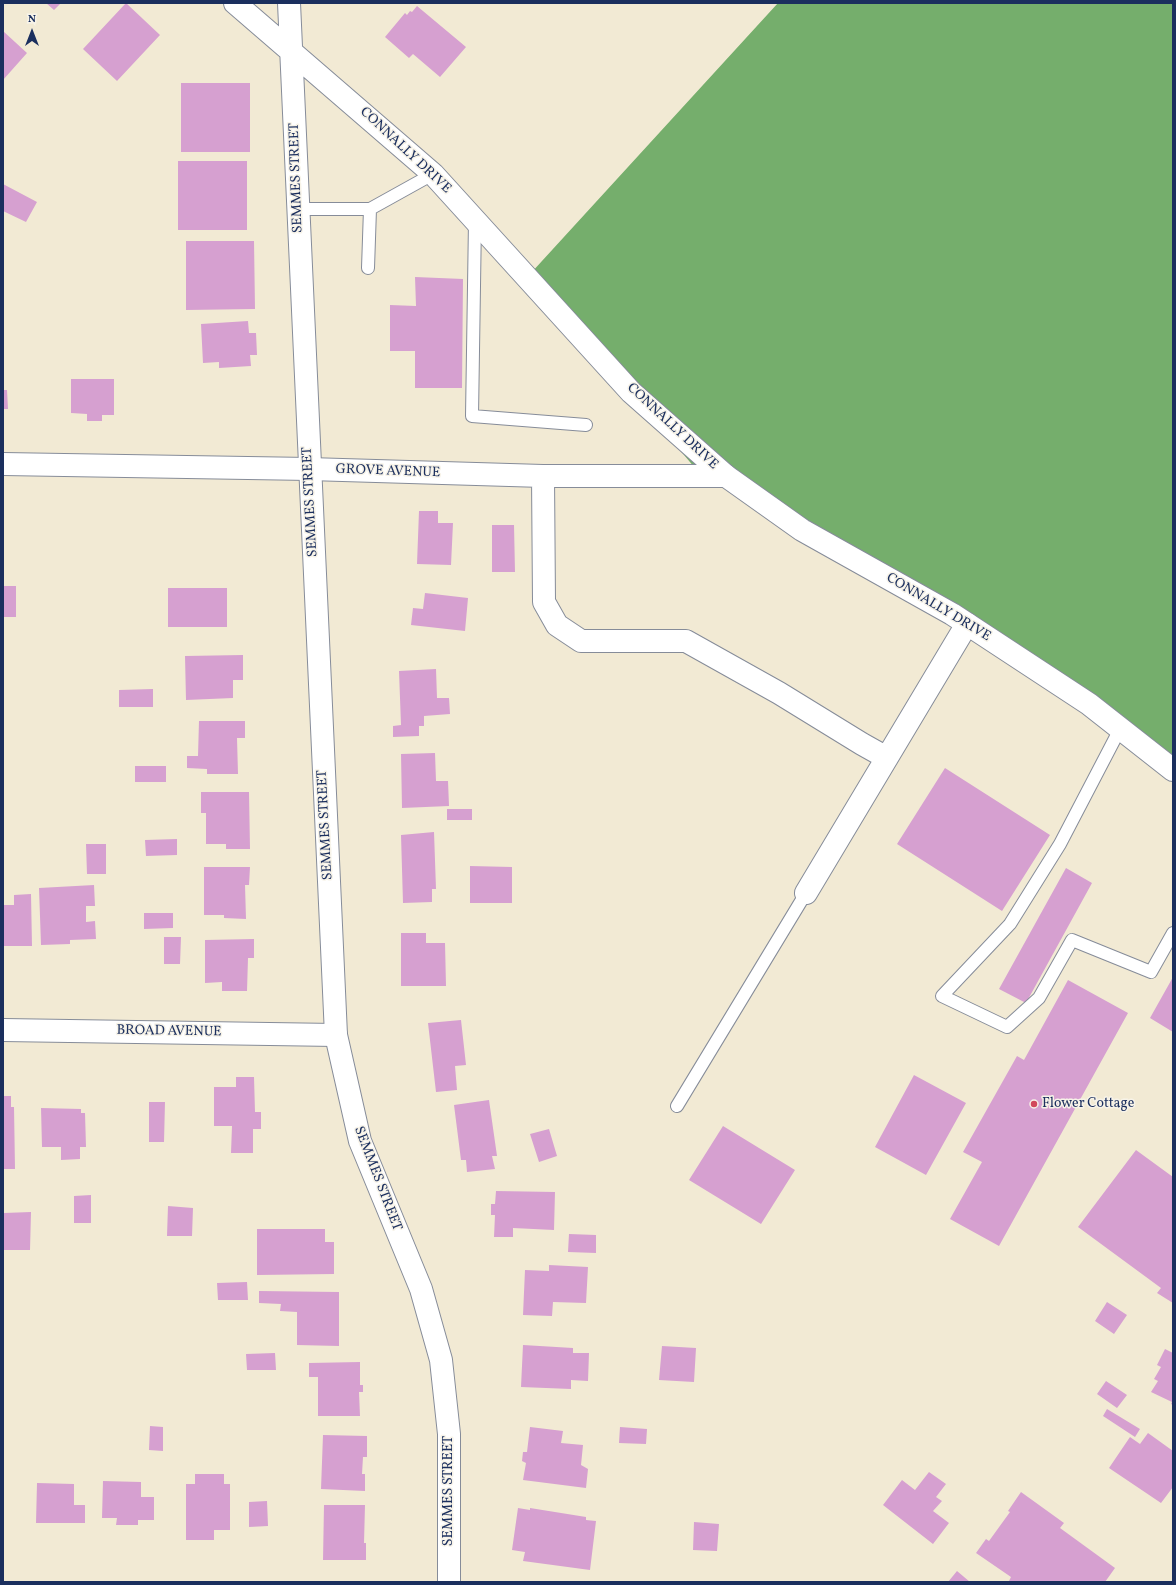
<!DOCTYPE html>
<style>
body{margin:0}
#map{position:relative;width:1176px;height:1585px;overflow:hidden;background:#f2ead4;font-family:Vollkorn,serif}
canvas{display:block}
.frame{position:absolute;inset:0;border:4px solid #1b2f5e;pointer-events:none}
.north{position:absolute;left:12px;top:12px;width:40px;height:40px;-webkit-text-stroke:3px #f7f3e8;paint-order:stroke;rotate:0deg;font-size:11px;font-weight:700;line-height:16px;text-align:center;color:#1b2f5e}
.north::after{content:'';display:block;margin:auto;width:14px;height:18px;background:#1b2f5e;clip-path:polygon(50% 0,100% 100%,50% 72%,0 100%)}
</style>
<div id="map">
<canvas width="1176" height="1585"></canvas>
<div class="frame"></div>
<div class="north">N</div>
</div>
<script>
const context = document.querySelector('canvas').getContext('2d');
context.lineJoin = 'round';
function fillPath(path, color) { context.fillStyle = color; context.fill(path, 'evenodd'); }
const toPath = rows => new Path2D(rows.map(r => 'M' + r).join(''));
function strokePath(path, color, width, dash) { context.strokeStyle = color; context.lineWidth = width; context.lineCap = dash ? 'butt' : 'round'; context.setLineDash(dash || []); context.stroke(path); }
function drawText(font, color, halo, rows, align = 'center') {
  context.font = font + ' Vollkorn,serif'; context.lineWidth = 3; context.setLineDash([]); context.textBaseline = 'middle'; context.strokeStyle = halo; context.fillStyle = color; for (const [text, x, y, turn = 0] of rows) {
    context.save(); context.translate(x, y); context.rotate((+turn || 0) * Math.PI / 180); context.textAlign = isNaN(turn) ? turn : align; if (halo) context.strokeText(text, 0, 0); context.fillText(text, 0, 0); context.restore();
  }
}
fillPath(toPath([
 [778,3,1173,3,1173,771,1123,728,700,474,531,273]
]), '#75ae6c');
fillPath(toPath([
 [46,3,61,3,54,10],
 [126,3,160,35,117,81,83,49],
 [417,6,466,47,440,77,413,54,409,58,385,37,405,13,407,15,410,11,412,12],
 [3,31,27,53,3,80],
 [181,83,250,83,250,152,181,152],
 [178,161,247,161,247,230,178,230],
 [3,184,37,202,26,222,3,211],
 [186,241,254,241,255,309,186,310],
 [415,277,463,279,462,388,415,388,415,351,390,351,390,305,416,306],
 [248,321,249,333,256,333,257,355,250,355,251,366,219,368,219,362,203,363,201,324],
 [71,379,114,379,114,415,102,415,102,421,87,421,87,414,71,413],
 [3,390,7,390,8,409,3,409],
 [419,511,438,511,438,523,453,523,451,565,417,564],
 [492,525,514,525,515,572,492,572],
 [3,586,16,586,16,617,3,617],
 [168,588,227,588,227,627,168,627],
 [425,593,468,598,465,631,411,625,413,608,423,609],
 [243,655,243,680,233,680,233,698,186,700,185,656],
 [436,669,437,698,449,698,450,714,424,716,424,726,419,726,419,736,393,737,393,726,401,725,399,671],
 [153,689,153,707,119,707,119,690],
 [199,721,245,721,245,738,237,738,238,774,207,774,207,769,187,768,187,756,198,756],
 [435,753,436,781,448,781,449,806,402,808,401,754],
 [135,766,166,766,166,782,135,782],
 [945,768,1050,835,1002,911,897,844],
 [201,792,249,792,250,849,226,849,226,844,206,844,206,813,201,813],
 [447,809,472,809,472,820,447,820],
 [434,832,436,889,432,889,432,902,403,903,401,835],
 [177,839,177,855,146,856,145,840],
 [86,844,106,844,106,874,87,874],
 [470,866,512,867,512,903,470,903],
 [204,867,250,867,249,885,245,885,246,919,224,918,224,915,204,915],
 [1066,868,1092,883,1026,1003,999,989],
 [94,885,95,906,86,906,86,922,95,921,96,939,70,940,70,944,41,945,39,888],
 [31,894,32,946,3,946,3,905,14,905,14,895],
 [144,913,173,913,173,928,144,929],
 [401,933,426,933,426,943,445,943,446,986,401,986],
 [164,937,181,937,180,964,164,964],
 [254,939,254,958,248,958,247,991,222,991,222,982,205,983,205,940],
 [1173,977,1173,1032,1150,1018],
 [1068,980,1128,1013,999,1246,950,1219,982,1162,963,1152,1017,1056,1024,1060],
 [461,1020,466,1065,455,1066,457,1090,436,1092,428,1023],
 [914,1075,966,1103,926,1175,875,1147],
 [236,1077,254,1077,255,1112,261,1112,261,1129,253,1129,253,1153,231,1153,232,1126,214,1126,214,1087,236,1087],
 [3,1096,11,1096,11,1107,14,1107,15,1169,3,1169],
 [489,1100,497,1156,492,1156,495,1169,467,1172,466,1160,461,1160,454,1105],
 [149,1102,165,1102,164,1142,149,1142],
 [41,1108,81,1109,81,1113,85,1113,86,1147,80,1147,80,1159,61,1160,61,1147,42,1147],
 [723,1126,795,1170,761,1224,689,1180],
 [549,1129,557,1156,539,1162,530,1134],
 [1136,1150,1173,1177,1173,1303,1157,1293,1161,1288,1078,1227],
 [496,1191,555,1192,554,1230,513,1228,513,1237,494,1237,495,1215,491,1215,491,1204,495,1204],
 [91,1195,91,1223,74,1223,74,1196],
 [168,1206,193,1208,192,1236,167,1236],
 [31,1212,30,1250,4,1250,4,1213],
 [257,1229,325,1229,325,1242,334,1242,334,1274,257,1275],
 [569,1234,596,1235,596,1253,568,1252],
 [549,1265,588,1267,586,1303,553,1302,552,1316,523,1315,525,1270,549,1271],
 [247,1282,248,1300,218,1300,217,1283],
 [259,1291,339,1292,339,1346,297,1345,297,1312,280,1311,281,1304,259,1303],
 [1107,1302,1127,1315,1114,1334,1095,1321],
 [523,1345,573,1348,573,1353,589,1353,588,1381,571,1380,571,1389,521,1387],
 [662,1346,696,1348,694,1382,659,1380],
 [1165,1349,1173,1353,1173,1405,1171,1404,1172,1402,1151,1392,1158,1381,1154,1379,1161,1367,1157,1365],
 [275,1353,276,1370,247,1370,246,1354],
 [360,1362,360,1385,363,1385,363,1392,359,1392,360,1416,318,1416,318,1377,309,1377,309,1363],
 [1106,1381,1127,1395,1117,1408,1097,1394],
 [1107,1409,1140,1429,1135,1437,1103,1416],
 [150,1426,163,1427,163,1451,149,1450],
 [530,1427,563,1431,561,1443,583,1445,581,1465,588,1469,586,1488,523,1480,526,1463,522,1461,523,1452,527,1452],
 [620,1427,647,1429,646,1444,619,1443],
 [1148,1433,1173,1451,1173,1487,1161,1503,1109,1468,1130,1437,1140,1444],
 [323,1435,367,1436,367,1457,363,1457,362,1474,365,1474,365,1491,321,1489],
 [929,1472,946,1484,936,1497,942,1501,933,1511,949,1523,933,1544,883,1505,902,1480,915,1490],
 [195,1474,224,1474,224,1484,230,1484,230,1530,214,1530,214,1540,186,1540,186,1484,195,1484],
 [103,1481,141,1482,141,1497,154,1497,154,1520,138,1520,138,1525,116,1525,117,1518,102,1518],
 [37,1483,74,1484,74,1505,85,1505,85,1523,36,1523],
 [1021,1492,1064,1523,1060,1528,1115,1568,1105,1582,1011,1582,1009,1581,1011,1577,976,1553,986,1539,989,1541,1010,1512,1008,1511],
 [267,1501,268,1526,249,1527,249,1502],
 [324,1505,365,1505,364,1543,366,1543,366,1560,323,1560],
 [518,1508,530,1510,530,1508,586,1517,586,1520,596,1521,590,1570,523,1561,525,1552,512,1550],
 [694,1522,719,1524,717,1551,693,1550],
 [957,1571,970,1582,948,1582]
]), '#d6a0d0');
const service = toPath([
 [299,209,370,209,433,174],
 [475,221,472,416,586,425],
 [368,268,370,209],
 [1120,729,1060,844,1010,924,942,996,1007,1027,1039,998,1072,940,1151,972,1173,933],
 [677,1106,806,893]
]);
const minor = toPath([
 [3,464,309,469,543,476,726,476],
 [543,476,544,602,557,625,581,641,686,641,779,693,862,744,887,758],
 [806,893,967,624],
 [3,1030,336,1035]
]);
const tertiary = toPath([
 [235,3,433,174,631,392,726,476,802,530,952,614,1089,704,1173,770],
 [289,3,336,1035,360,1141,421,1289,441,1360,449,1434,449,1582]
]);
strokePath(service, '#868c99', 14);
strokePath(minor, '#868c99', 24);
strokePath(tertiary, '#868c99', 24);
strokePath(service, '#fff', 12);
strokePath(minor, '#fff', 22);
strokePath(tertiary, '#fff', 22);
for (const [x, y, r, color] of [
 [1034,1104,4,"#d1495b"]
]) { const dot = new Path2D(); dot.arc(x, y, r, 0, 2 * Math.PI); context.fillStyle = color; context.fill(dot); strokePath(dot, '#f7f3e8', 1.5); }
drawText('14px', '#1b2f5e', '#f7f3e8', [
 ["CONNALLY DRIVE",405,151,43],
 ["SEMMES STREET",297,178,-92],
 ["CONNALLY DRIVE",672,427,43],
 ["GROVE AVENUE",388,472,2],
 ["SEMMES STREET",311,502,-93],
 ["CONNALLY DRIVE",938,608,31],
 ["SEMMES STREET",326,825,-93],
 ["BROAD AVENUE",169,1032,1],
 ["SEMMES STREET",377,1179,69],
 ["SEMMES STREET",449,1491,-90]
]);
drawText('14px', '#1b2f5e', '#f7f3e8', [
 ["Flower Cottage",1042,1104]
], 'left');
</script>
